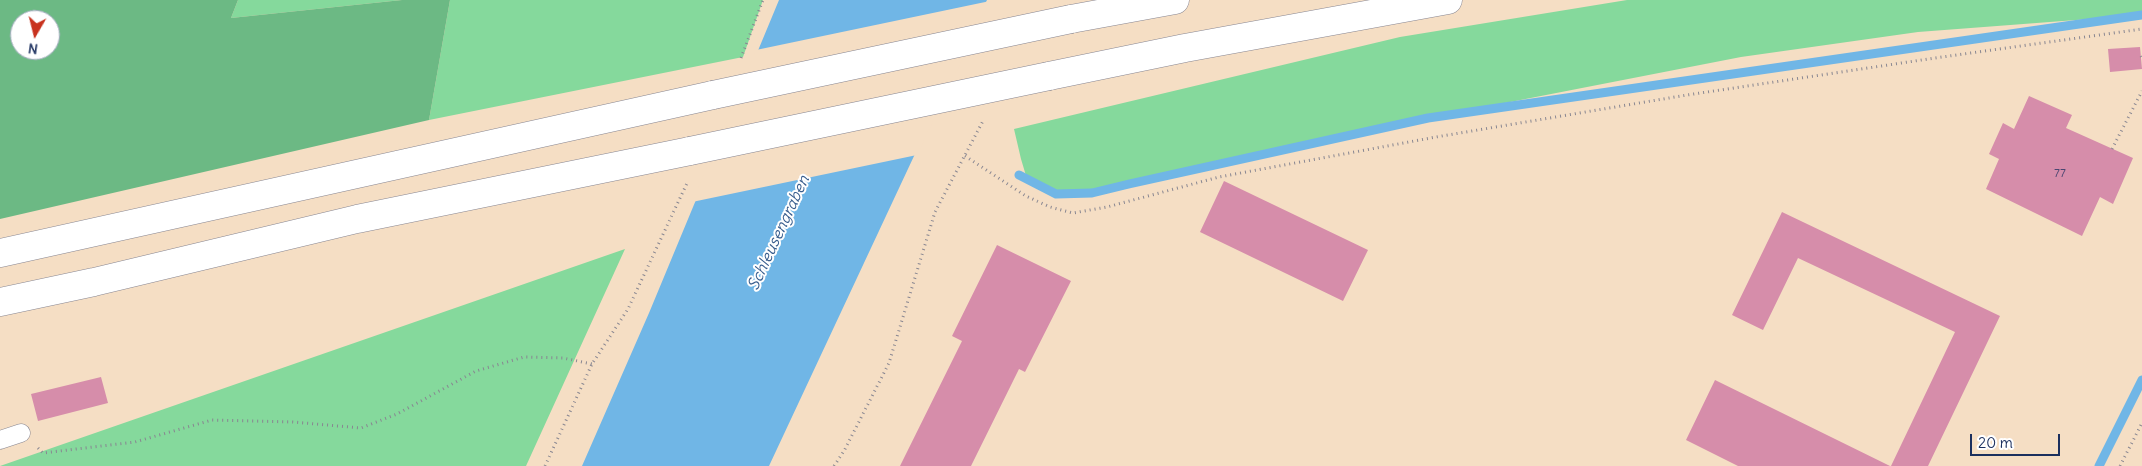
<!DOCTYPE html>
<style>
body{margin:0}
#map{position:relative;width:2142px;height:466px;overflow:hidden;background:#f5dec4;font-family:Delius,sans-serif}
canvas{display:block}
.north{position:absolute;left:10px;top:10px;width:50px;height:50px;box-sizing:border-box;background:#fff;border:1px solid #a4acbf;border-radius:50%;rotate:188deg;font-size:14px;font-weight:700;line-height:20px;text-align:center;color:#1b2f5e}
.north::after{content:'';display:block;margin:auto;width:18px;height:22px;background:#c8321e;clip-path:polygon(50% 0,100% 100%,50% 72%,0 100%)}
.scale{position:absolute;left:1970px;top:434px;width:90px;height:22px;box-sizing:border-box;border:2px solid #1b2f5e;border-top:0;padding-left:6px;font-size:15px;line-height:18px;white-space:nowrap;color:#1b2f5e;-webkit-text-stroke:4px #fff;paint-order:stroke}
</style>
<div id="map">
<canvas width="2142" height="466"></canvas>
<div class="north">N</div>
<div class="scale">20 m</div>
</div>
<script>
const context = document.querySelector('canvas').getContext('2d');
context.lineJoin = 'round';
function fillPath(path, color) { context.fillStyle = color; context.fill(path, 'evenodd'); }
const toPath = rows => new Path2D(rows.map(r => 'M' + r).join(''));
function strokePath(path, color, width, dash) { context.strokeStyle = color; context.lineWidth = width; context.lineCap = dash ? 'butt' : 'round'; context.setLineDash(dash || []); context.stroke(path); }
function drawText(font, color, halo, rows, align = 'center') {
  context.font = font + ' Delius,sans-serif'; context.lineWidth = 4; context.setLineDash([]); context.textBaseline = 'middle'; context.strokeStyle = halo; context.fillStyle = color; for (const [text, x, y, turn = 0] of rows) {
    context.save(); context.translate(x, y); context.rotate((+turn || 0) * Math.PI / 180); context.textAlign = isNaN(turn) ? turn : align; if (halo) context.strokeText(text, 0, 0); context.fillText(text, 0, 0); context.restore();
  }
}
fillPath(toPath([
 [238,0,402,0,231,18],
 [450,0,763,0,743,57,429,120],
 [1627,0,2142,0,2142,15,1918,32,1741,57,1428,118,1129,184,1092,193,1056,194,1027,179,1021,159,1014,129,1400,37],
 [625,249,526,466,0,466]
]), '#85d99c');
fillPath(toPath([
 [0,0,238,0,231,18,402,0,450,0,429,120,0,219],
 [20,20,50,20,50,50,20,50]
]), '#6cb984');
fillPath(toPath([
 [779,0,987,0,769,466,582,466,649,313]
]), '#70b6e6');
fillPath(toPath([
 [990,1,917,155,692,202,756,50]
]), '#f5dec4');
strokePath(toPath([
 [1019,175,1056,194,1092,193,1129,184,1428,118,2142,15],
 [2099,466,2142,380]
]), '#70b6e6', 9);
fillPath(toPath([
 [2140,47,2142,69,2110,72,2108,49],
 [2029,96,2072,115,2066,128,2133,158,2113,204,2100,197,2082,236,1986,189,1999,159,1989,154,2003,123,2014,129],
 [1224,181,1368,250,1343,301,1200,232],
 [1782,212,2000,316,1928,466,1891,466,1955,332,1798,258,1763,330,1732,315],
 [997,245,1071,281,1025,372,1019,369,971,466,900,466,962,341,952,336],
 [101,377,108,403,38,421,31,394],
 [1715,380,1890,466,1738,466,1686,440]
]), '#d68daa');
const lane = toPath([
 [0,440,21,433]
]);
const highway = toPath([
 [1071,19,1175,0],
 [1049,76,1185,48,1448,0],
 [0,253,713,95],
 [0,302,94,282,357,219,690,151]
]);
strokePath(lane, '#888691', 19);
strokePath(highway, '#888691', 29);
strokePath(toPath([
 [2141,56,2142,58],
 [741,58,763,0],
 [2112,149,2142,91],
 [965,156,1026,196,1050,207,1073,213,1107,207,1219,177,1436,137,1687,95,1935,58,2142,29],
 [38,448,43,453,135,442,212,420,293,422,361,428,397,414,476,371,524,357,563,358,592,364],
 [545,466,592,364,628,309,688,181],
 [834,466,844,451,889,363,935,212,984,119],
 [2120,466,2142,423]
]), '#888691', 3, [1, 4]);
strokePath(lane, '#fff', 18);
strokePath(highway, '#fff', 28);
const highwayBridge = toPath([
 [713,95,1071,19],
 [690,151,1049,76]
]);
strokePath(highwayBridge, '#888691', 29, []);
strokePath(highwayBridge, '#fff', 28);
drawText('12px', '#4a4671', null, [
 ["77",2060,174]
]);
drawText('italic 16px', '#395e8e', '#fff', [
 ["Schleusengraben",779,233,-65]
]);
</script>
